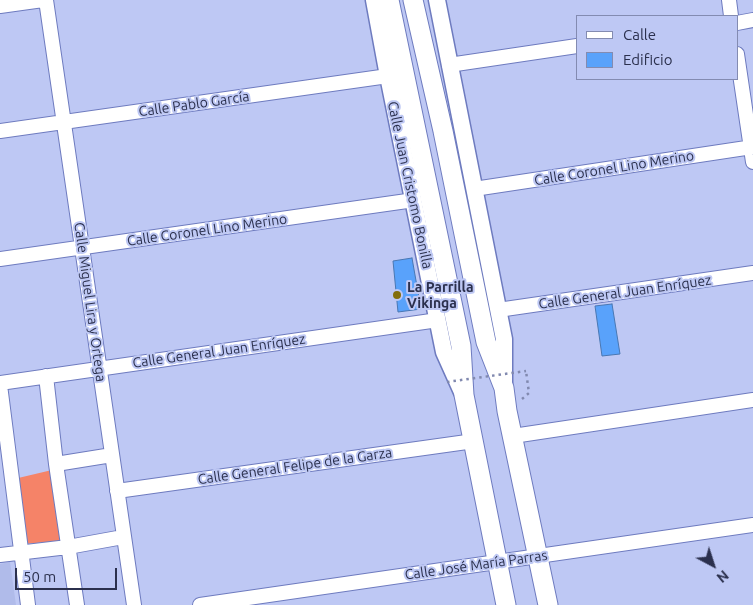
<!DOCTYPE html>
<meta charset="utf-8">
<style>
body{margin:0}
#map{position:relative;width:753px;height:605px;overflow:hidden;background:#bec8f4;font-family:Ubuntu,sans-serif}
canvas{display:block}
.legend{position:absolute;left:576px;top:15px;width:162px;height:65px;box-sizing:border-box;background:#bec8f4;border:1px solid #838bb1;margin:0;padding:6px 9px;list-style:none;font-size:15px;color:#2b304d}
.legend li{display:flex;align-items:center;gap:10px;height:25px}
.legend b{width:25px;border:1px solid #838bb1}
.north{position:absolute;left:688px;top:540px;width:50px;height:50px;-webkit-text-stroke:4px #bec8f4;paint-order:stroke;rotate:140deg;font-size:14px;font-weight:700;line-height:20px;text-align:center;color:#2b304d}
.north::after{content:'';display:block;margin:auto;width:18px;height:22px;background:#2b304d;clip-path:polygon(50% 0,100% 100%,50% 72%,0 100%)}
.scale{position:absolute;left:15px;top:568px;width:102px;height:22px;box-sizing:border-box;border:2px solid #2b304d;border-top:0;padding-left:6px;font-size:15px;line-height:18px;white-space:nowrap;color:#2b304d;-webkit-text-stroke:4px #bec8f4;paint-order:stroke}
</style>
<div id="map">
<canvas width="753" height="605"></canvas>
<ul class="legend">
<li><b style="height:6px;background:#fff"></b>Calle</li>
<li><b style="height:14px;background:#59a2fb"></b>Edificio</li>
</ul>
<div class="north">N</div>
<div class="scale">50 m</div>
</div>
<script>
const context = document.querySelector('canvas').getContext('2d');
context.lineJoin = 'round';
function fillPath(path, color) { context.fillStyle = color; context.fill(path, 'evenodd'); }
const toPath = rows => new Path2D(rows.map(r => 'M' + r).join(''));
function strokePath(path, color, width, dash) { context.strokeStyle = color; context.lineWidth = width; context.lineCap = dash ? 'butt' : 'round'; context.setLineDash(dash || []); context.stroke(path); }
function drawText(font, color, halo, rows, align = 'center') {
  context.font = font + ' Ubuntu,sans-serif'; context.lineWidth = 4; context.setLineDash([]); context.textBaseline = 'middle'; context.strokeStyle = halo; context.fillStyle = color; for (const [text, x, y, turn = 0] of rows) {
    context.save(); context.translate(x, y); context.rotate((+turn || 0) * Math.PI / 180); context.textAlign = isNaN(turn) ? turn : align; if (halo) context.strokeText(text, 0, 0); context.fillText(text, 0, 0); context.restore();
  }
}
fillPath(toPath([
 [10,562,16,605,0,605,0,564]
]), '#b0bbea');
fillPath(toPath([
 [52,470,61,541,23,544,14,479]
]), '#f58368');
const building = toPath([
 [412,258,421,309,398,312,393,261,412,258],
 [612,304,620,354,602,356,595,306,612,304]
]);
fillPath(building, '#59a2fb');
strokePath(building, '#4977b2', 1);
const minor = toPath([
 [46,0,134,605],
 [729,0,731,16],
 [0,6,43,0],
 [737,23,753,20],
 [737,54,753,162],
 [449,65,577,46],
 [0,131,388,76],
 [474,189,753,147],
 [0,259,414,200],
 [498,310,753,273],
 [46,376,56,464,77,605],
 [0,383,438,320],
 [0,385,28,605],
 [513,436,753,400],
 [56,464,112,455],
 [117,491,474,441],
 [0,555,68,547,123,537],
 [200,605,753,525]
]);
const tertiary = toPath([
 [374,0,388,76,444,352,462,392],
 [437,0,504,339,504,383]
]);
const secondary = toPath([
 [389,0,461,346,464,395,506,605],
 [413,0,443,131,486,342,504,388,507,411,548,605]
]);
strokePath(minor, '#6e7bbf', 16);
strokePath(tertiary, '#6e7bbf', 19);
strokePath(secondary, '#6e7bbf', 21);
strokePath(toPath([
 [522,399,529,393,526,371]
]), '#8189af', 2.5, [2.5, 4]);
strokePath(minor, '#fff', 14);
strokePath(tertiary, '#fff', 16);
strokePath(secondary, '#fff', 19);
strokePath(toPath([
 [447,382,526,371]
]), '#8189af', 2.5, [2.5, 4]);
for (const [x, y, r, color] of [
 [397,295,5,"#836e0b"]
]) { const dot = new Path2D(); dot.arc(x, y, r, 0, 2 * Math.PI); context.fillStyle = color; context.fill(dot); strokePath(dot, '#bec8f4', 2); }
drawText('14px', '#2b304d', '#bec8f4', [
 ["Calle Pablo García",194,104,-8],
 ["Calle Coronel Lino Merino",614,168,-9],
 ["Calle Juan Cristomo Bonilla",410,185,78],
 ["Calle Coronel Lino Merino",207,230,-8],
 ["Calle General Juan Enríquez",625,292,-8],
 ["Calle Miguel Lira y Ortega",90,302,82],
 ["Calle General Juan Enríquez",219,351,-8],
 ["Calle General Felipe de la Garza",295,466,-8],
 ["Calle José María Parras",476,565,-8]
]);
drawText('bold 14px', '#2b304d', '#bec8f4', [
 ["La Parrilla",407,287],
 ["Vikinga",407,303]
], 'left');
</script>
